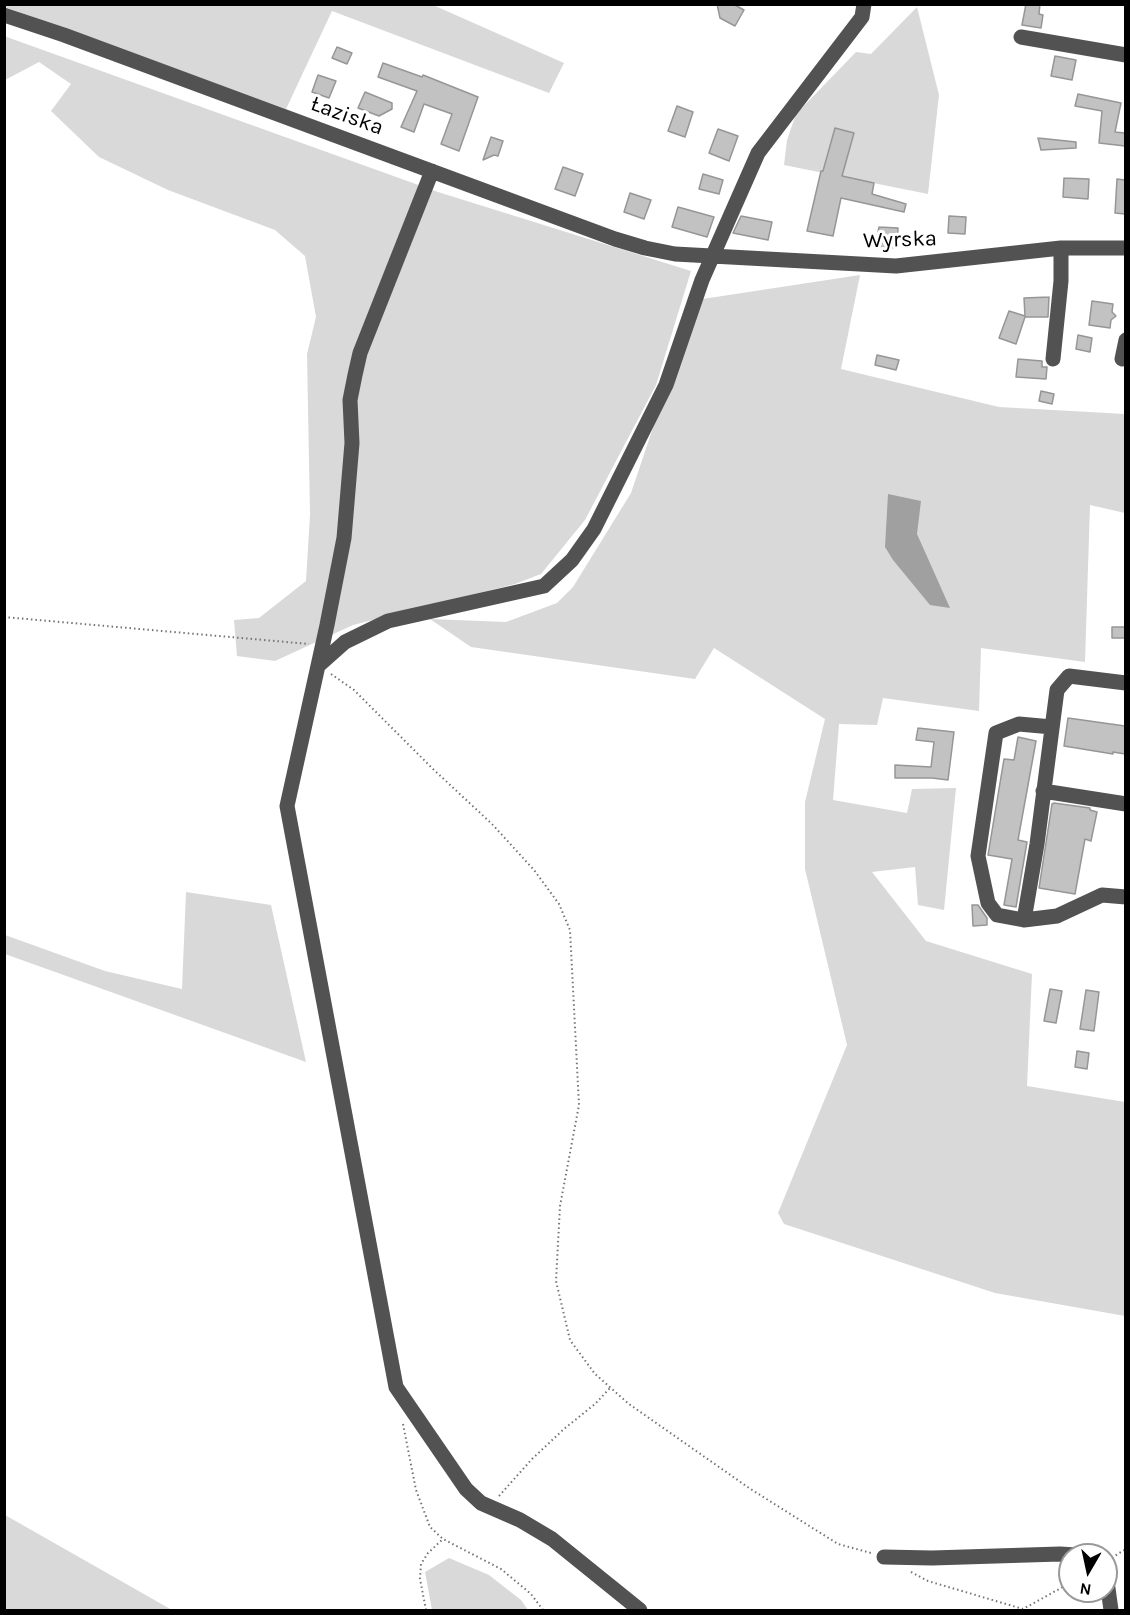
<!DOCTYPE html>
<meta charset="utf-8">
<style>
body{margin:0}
#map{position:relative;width:1130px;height:1615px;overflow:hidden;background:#fff;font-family:Karla,sans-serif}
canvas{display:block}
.frame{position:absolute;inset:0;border:6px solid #000;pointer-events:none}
.north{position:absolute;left:1058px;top:1543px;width:60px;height:60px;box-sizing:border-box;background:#fff;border:2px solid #999;border-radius:50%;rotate:189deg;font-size:16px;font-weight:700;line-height:24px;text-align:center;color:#000}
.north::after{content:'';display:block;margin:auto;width:21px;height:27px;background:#000;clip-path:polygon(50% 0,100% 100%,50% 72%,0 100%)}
</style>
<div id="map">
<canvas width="1130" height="1615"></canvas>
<div class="frame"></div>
<div class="north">N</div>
</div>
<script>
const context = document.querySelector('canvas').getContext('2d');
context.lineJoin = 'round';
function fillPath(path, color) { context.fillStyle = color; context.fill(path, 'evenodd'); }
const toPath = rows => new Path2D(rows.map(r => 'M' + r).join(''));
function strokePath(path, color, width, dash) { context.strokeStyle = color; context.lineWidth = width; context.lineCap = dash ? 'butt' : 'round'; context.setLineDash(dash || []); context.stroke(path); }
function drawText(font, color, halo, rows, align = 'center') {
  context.font = font + ' Karla,sans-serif'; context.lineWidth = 6; context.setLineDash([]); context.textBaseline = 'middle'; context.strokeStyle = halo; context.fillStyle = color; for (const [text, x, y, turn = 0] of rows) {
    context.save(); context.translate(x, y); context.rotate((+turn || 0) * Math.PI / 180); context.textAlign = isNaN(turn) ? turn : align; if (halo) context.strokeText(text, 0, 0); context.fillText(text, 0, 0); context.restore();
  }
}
fillPath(toPath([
 [4,5,433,5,564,63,549,93,332,11,286,109,5,7],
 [917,7,939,95,928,194,784,165,787,140,796,114,856,52,871,54],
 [4,36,438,192,691,271,656,385,585,520,541,574,515,584,353,625,275,661,237,656,234,620,259,618,306,581,310,515,307,354,316,317,305,256,275,230,168,190,99,157,51,111,71,84,39,62,5,80],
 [860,275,841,369,999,407,1125,414,1125,513,1090,505,1085,662,981,648,979,711,883,698,877,725,839,724,833,800,907,813,912,789,956,788,944,910,918,905,915,867,872,872,926,941,1032,974,1027,1086,1125,1102,1125,1099,1125,1316,995,1293,784,1224,778,1213,847,1045,805,869,805,802,825,719,714,648,695,679,471,647,430,619,506,622,557,603,573,587,631,493,696,300],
 [186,892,271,905,306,1062,5,954,5,935,105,971,182,989],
 [4,1515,5,1515,172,1610,5,1610],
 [449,1558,489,1575,521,1600,528,1610,432,1610,425,1572]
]), '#d9d9d9');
fillPath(toPath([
 [888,494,921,501,917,534,950,608,930,605,893,560,885,547]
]), '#a0a0a0');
const building = toPath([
 [717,4,733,4,744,10,735,26,720,18,717,4],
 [1026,4,1040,4,1039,14,1043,15,1041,28,1022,25,1026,4],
 [337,47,352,53,347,64,332,58,337,47],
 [1055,56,1076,60,1072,80,1051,76,1055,56],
 [383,63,422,77,423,75,478,97,459,151,441,144,452,114,424,104,414,132,401,127,417,91,378,77,383,63],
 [318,75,336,81,329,98,312,92,318,75],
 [365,92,392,103,392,109,379,116,358,108,365,92],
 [1078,94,1121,103,1115,132,1125,133,1125,146,1099,143,1102,111,1075,106,1078,94],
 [677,106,693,112,685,137,668,131,677,106],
 [835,128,854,133,842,176,874,183,872,194,906,204,904,212,841,198,833,236,807,231,821,171,823,171,835,128],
 [718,129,738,136,729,161,709,153,718,129],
 [491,137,503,141,498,156,494,155,483,160,491,137],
 [1038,138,1076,142,1076,148,1041,150,1038,138],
 [563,167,583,174,575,196,555,189,563,167],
 [703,174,723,180,719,194,699,189,703,174],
 [1064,178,1089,179,1088,199,1063,197,1064,178],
 [1117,179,1125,180,1125,214,1115,213,1117,179],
 [630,193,651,200,644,219,624,212,630,193],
 [678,207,714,217,707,237,672,227,678,207],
 [741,216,772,222,768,240,733,233,741,216],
 [949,216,966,217,965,234,948,233,949,216],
 [879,227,898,228,897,248,878,247,877,237,879,227],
 [1049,297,1048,317,1025,317,1016,344,999,338,1009,311,1025,316,1024,298,1049,297],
 [1092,301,1113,304,1112,312,1116,316,1111,320,1110,328,1089,325,1092,301],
 [1078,335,1092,338,1090,352,1076,349,1078,335],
 [877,355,899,360,896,370,875,365,877,355],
 [1018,359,1042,361,1042,367,1047,367,1046,379,1016,377,1018,359],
 [1041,391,1054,394,1052,404,1039,401,1041,391],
 [1112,627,1125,627,1125,638,1112,638,1112,627],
 [1068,718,1125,726,1125,754,1113,752,1113,754,1064,746,1068,718],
 [918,728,954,732,948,780,932,778,895,778,895,765,931,767,934,742,916,740,918,728],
 [1018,737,1036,741,1018,840,1027,842,1016,907,1004,905,1012,859,988,855,1004,759,1014,760,1018,737],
 [1054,803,1090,808,1090,810,1097,812,1091,841,1085,839,1075,894,1039,888,1052,804,1054,803],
 [972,905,978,905,987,918,987,925,973,926,972,905],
 [1050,989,1062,991,1056,1023,1044,1021,1050,989],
 [1086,990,1099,992,1094,1031,1080,1029,1086,990],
 [1077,1051,1089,1053,1087,1069,1075,1067,1077,1051]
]);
fillPath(building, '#c2c2c2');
strokePath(building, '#969696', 1.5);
strokePath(toPath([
 [4,617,309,644],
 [331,674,354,690,433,769,492,824,534,870,559,904,570,930,579,1105,560,1206,556,1281,570,1340,595,1374,629,1404,749,1488,838,1544,871,1553],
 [403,1424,416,1490,430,1527,443,1539,501,1569,531,1594,543,1610],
 [499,1496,532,1459,564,1429,595,1404,610,1388],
 [1108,1560,1126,1549],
 [911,1572,928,1581,1023,1609,1070,1583],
 [426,1610,420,1579,421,1564,428,1553,443,1539]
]), '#747474', 2, [1.5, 3]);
strokePath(toPath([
 [4,15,64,35,615,239,645,248,675,254,896,266,1061,248,1126,248],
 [1021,37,1126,55],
 [432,171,360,353,355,375,350,400,352,443,344,538,327,625,287,806,396,1387,466,1489,481,1503,520,1520,552,1539,640,1610],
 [1053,359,1061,281,1061,248],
 [1122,359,1126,340],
 [318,666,345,642,388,621,544,586,572,560,594,529,666,385,702,280,758,153,862,17,864,4],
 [1126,683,1069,676,1057,690,1037,844,1024,920,1057,916,1102,895,1126,897],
 [1043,791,1126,804],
 [1024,920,997,915,988,903,978,856,996,733,1019,724,1052,727],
 [884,1557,932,1558,1060,1554,1076,1555],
 [1106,1574,1111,1610]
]), '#525252', 15);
drawText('22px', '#000', '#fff', [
 ["Łaziska",347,116,20],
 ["Wyrska",900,240,-2]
]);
</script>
